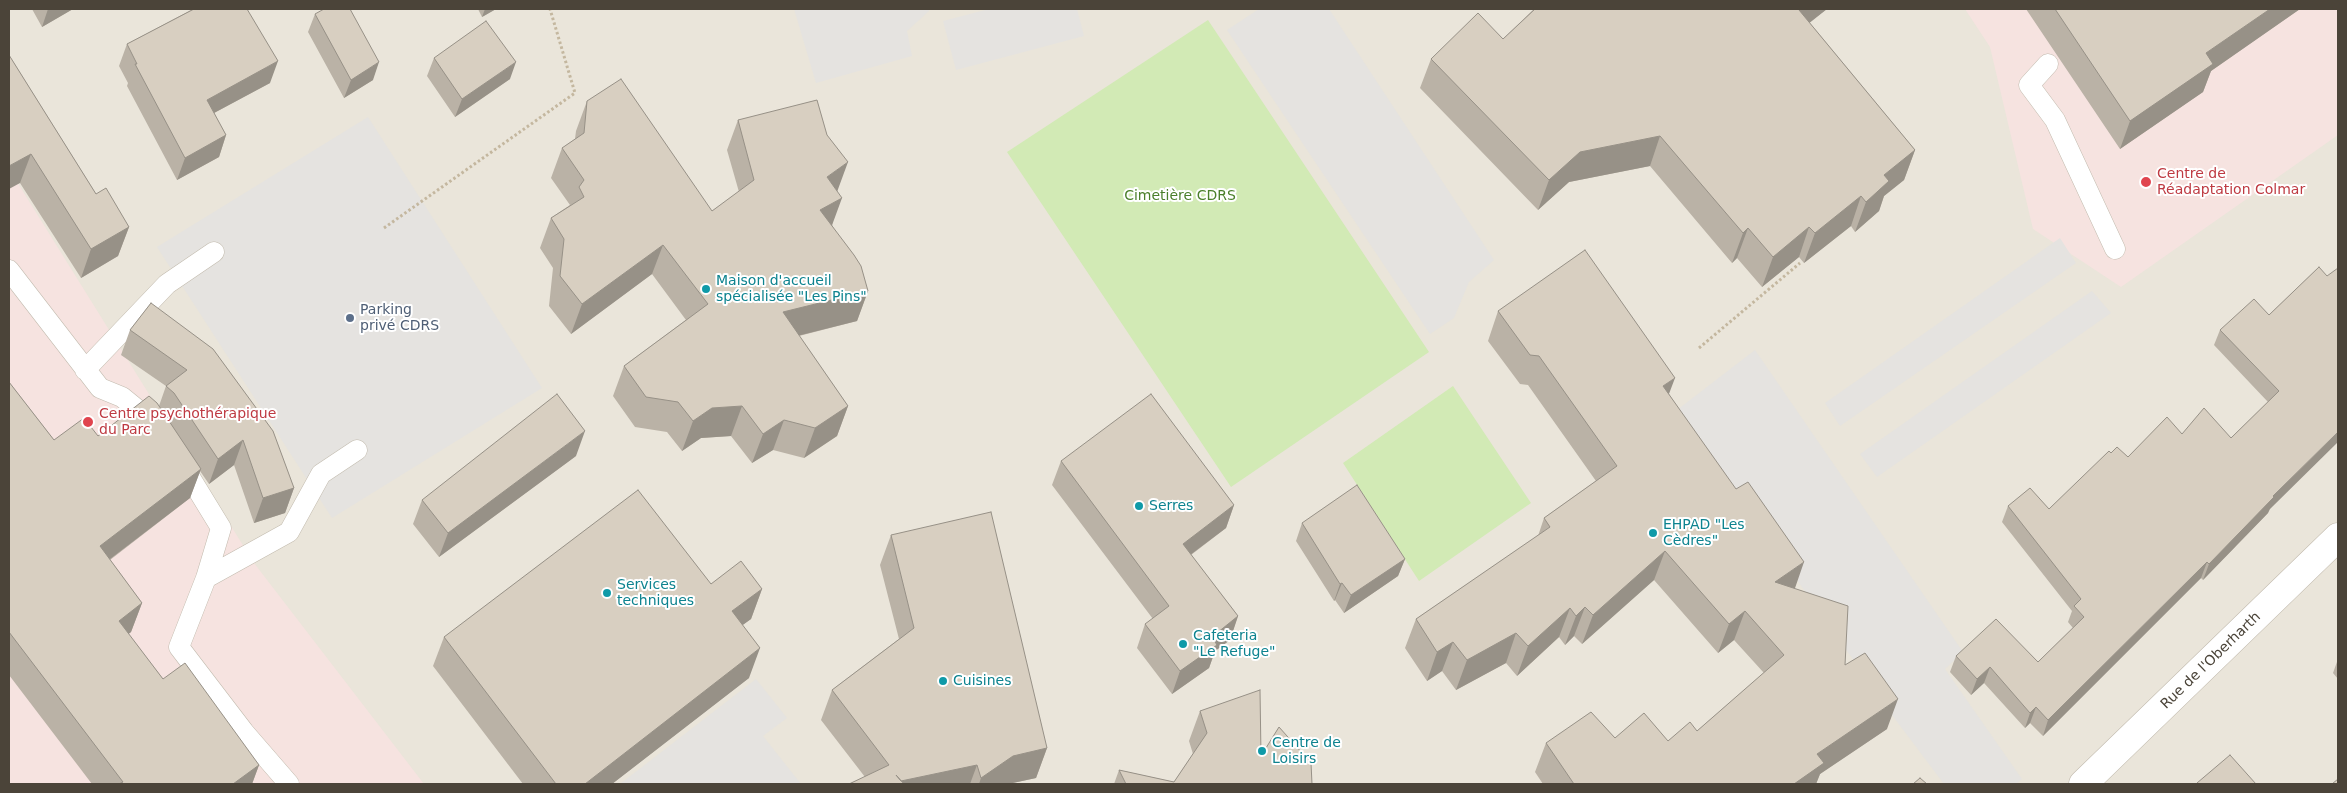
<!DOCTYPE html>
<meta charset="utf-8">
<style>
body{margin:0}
#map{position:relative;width:2347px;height:793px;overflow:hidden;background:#f6f3ec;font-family:"DejaVu Sans",sans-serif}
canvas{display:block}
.frame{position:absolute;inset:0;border:10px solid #4b4439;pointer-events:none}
</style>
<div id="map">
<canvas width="2347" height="793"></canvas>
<div class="frame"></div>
</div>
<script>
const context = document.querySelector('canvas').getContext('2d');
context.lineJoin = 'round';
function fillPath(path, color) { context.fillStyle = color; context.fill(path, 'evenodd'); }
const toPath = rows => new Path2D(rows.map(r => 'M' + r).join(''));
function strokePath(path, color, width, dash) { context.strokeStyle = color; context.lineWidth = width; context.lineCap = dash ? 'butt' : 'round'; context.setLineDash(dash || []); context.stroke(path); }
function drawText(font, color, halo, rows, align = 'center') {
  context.font = font + ' "DejaVu Sans",sans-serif'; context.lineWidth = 4; context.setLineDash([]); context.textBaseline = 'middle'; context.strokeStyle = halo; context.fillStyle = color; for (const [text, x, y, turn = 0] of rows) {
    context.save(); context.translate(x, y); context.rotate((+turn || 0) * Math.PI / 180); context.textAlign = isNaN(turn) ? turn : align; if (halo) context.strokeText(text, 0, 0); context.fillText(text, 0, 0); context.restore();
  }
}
fillPath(toPath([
 [9,9,2338,9,2338,784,9,784]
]), '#eae5da');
fillPath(toPath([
 [1965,9,2338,9,2338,135,2121,287,2033,229,1990,47],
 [9,169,254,563,424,784,9,784]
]), '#f6e3e0');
fillPath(toPath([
 [1208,20,1429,352,1231,487,1007,152],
 [1453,386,1531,503,1419,581,1343,463]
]), '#d2eab5');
fillPath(toPath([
 [794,9,929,9,929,11,907,31,912,56,816,83],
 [989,9,1077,9,1084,36,956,70,943,21],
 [1259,9,1329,9,1494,260,1469,282,1454,318,1430,334,1227,30],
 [368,117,542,388,332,518,157,247],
 [2060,238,2076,263,1840,426,1825,403],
 [2092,291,2111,313,1877,477,1860,454],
 [1755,350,1963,652,1945,669,2022,779,2016,784,1944,784,1895,719,1677,410],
 [756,679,787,718,763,736,801,784,620,784]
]), '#e5e3e0');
const service = toPath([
 [2048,64,2029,85,2055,120,2115,249],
 [9,270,100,388,122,397,155,424],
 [85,370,167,284,214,252],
 [180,461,221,528,206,578,179,647,244,732,289,784],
 [206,578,289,532,321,474,357,450]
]);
const minor = toPath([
 [2083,784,2338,537]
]);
strokePath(service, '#c2bbae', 21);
strokePath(minor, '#c2bbae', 29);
strokePath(toPath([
 [384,228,575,93,550,9],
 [1699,348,1800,263]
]), '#c4b79f', 3, [2.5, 2.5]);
strokePath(service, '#fff', 20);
strokePath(minor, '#fff', 28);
fillPath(toPath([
 [32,9,73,9,42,27],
 [190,9,247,9,270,83,214,113,226,135,219,157,177,180,127,86,128,83,119,66,127,44,191,10],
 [478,9,496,9,482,17],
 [1532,9,1827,9,1809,22,1915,150,1904,180,1884,196,1879,211,1855,232,1851,226,1804,263,1799,257,1762,287,1737,258,1732,263,1650,166,1569,182,1538,210,1420,88,1431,59,1503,39,1533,10],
 [2026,9,2300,9,2211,71,2203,92,2120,149],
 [315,14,373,80,344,98,308,32],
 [9,55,96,194,129,227,118,256,81,278,20,183],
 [434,58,510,79,455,117,427,76],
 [587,101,712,211,739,192,727,150,738,120,837,192,832,225,868,291,857,321,799,336,848,406,837,436,804,458,773,450,752,463,731,436,701,438,682,451,667,432,635,427,613,396,624,366,686,320,652,274,571,334,549,306,553,268,540,248,551,218,570,205,551,178,562,148,575,139,576,131],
 [2319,267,2268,513,2203,580,2201,578,2043,736,2030,723,2025,728,1984,683,1971,695,1950,672,1956,656,2038,662,2073,628,2068,622,2072,611,2002,522,2008,506,2049,509,2111,453,2128,457,2182,434,2231,438,2268,402,2214,345,2220,330,2269,315],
 [151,303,294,488,285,513,254,523,234,465,209,484,200,471,190,498,110,560,142,603,131,632,128,634,163,679,259,765,252,784,92,784,9,675,9,382,54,440,98,436,159,406,166,386,121,355,130,330],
 [1498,311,1669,394,1795,589,1887,729,1820,774,1816,784,1543,784,1535,772,1546,743,1615,738,1668,741,1697,731,1764,673,1734,640,1718,653,1654,580,1582,644,1574,636,1565,645,1559,637,1517,676,1506,663,1456,690,1442,671,1427,681,1405,648,1416,619,1538,536,1544,518,1596,481,1528,385,1520,384,1488,341],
 [576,456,439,557,413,524,422,500],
 [1061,461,1234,505,1226,528,1191,555,1238,616,1230,640,1215,651,1209,668,1172,694,1137,648,1145,624,1153,619,1052,485],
 [1302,523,1405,559,1398,576,1344,613,1335,600,1334,601,1296,541],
 [891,535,1047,748,1036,778,1008,784,849,784,865,777,821,720,832,690,899,639,880,565],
 [711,584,762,589,751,619,742,625,749,678,612,784,523,784,433,666,444,637],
 [2338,659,2338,679,2333,673],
 [1200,711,1261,756,1312,784,1114,784,1119,770,1174,782,1193,754,1189,741]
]), '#bab2a6');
fillPath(toPath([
 [48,9,73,9,42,27],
 [485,9,496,9,482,17],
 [1800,9,1827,9,1788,40,1799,10],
 [2270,9,2300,9,2211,71,2203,92,2120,149,2130,121,2206,53],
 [278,61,270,83,199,121,207,100],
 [379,62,373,80,344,98,351,80],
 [516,62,510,79,455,117,462,99],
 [226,135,219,157,177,180,185,158],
 [1660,136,1650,166,1569,182,1538,210,1549,180,1580,152],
 [1915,150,1904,180,1884,196,1879,211,1855,232,1866,202,1884,175],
 [31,154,20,183,9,189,9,166],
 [848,162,837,192,827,177],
 [1861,196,1851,226,1804,263,1815,233],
 [842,198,831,228,820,210],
 [129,227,118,256,81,278,91,249],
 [1809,227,1799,257,1762,287,1773,257],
 [1748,228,1737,258,1732,263,1743,233],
 [663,245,652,274,571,334,582,304],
 [868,291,857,321,773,342,783,312],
 [1675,378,1664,407,1663,386],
 [742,406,731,436,701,438,682,451,693,421,712,408],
 [848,406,837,436,804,458,815,428],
 [784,420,773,450,752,463,763,434],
 [585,431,576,456,439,557,448,533],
 [2338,432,2338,442,2270,509,2268,513,2203,580,2209,564,2273,496],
 [243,440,234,465,209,484,218,459],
 [201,469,190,498,89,575,100,546],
 [294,488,285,513,254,523,263,498],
 [1234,505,1226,528,1174,567,1183,544],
 [1665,551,1654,580,1582,644,1593,615],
 [1405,559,1398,576,1344,613,1351,595],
 [1804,562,1794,591,1775,582],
 [2207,562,2201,578,2043,736,2048,720],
 [1342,583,1335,600,1334,601,1340,584],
 [762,589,751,619,721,641,732,611],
 [142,603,131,632,108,651,119,621],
 [1585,607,1574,636,1565,645,1576,616],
 [1570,608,1559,637,1517,676,1528,646],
 [1745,611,1734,640,1718,653,1729,624],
 [1238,616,1230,640,1215,651,1209,668,1172,694,1180,671,1212,637],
 [1516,633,1506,663,1456,690,1467,660],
 [1453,642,1442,671,1427,681,1437,652],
 [760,648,749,678,612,784,585,784],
 [1990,667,1984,683,1971,695,1977,679],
 [1898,699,1887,729,1820,774,1816,784,1794,784,1817,754],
 [2036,707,2030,723,2025,728,2030,713],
 [1047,748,1036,778,1008,784,979,784,981,778,1013,756],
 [259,765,252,784,233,784],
 [977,765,970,784,900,784,901,781]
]), '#979187');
const building = toPath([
 [194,9,247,9,278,61,207,100,226,135,185,158,135,64,137,64,127,44,194,9],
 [324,9,350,9,379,62,351,80,315,14,324,9],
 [1535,9,1800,9,1799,10,1915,150,1884,175,1889,181,1866,202,1861,196,1815,233,1809,227,1773,257,1748,228,1743,233,1660,136,1580,152,1549,180,1431,59,1478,13,1503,39,1535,9],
 [2055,9,2270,9,2206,53,2213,64,2130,121,2055,9],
 [486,21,516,62,462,99,434,58,486,21],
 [9,55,96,194,106,188,129,227,91,249,31,154,9,166,9,55],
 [621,79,712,211,754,180,738,120,817,100,827,135,848,162,827,177,842,198,820,210,854,255,861,266,868,291,783,312,848,406,815,428,784,420,763,434,742,406,712,408,693,421,678,402,646,397,624,366,708,304,663,245,582,304,560,276,564,239,551,218,584,197,579,187,584,180,562,148,584,133,587,101,621,79],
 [1585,250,1675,378,1663,386,1736,489,1748,482,1804,562,1775,582,1848,606,1845,665,1865,653,1898,699,1817,754,1824,763,1794,784,1574,784,1546,743,1591,712,1615,738,1644,713,1668,741,1690,722,1697,731,1784,655,1745,611,1729,624,1665,551,1593,615,1585,607,1576,616,1570,608,1528,646,1516,633,1467,660,1453,642,1437,652,1416,619,1550,527,1544,518,1617,466,1539,356,1530,355,1498,311,1585,250],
 [2319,267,2327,276,2338,268,2338,432,2273,496,2274,497,2209,564,2207,562,2048,720,2036,707,2030,713,1990,667,1977,679,1956,656,1996,619,2038,662,2084,617,2074,606,2081,599,2008,506,2030,488,2049,509,2109,451,2111,453,2117,447,2128,457,2167,417,2182,434,2204,408,2231,438,2279,391,2220,330,2254,299,2269,315,2319,267],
 [151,303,213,349,273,431,294,488,263,498,243,440,218,459,174,393,166,386,187,370,130,330,151,303],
 [9,382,54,440,84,418,98,436,149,396,157,403,201,469,100,546,142,603,119,621,163,679,185,663,259,765,233,784,119,784,123,782,9,632,9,382],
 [557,394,585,431,448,533,422,500,557,394],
 [1151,394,1234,505,1183,544,1238,616,1212,637,1217,645,1180,671,1145,624,1169,606,1061,461,1151,394],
 [1357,485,1405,559,1351,595,1342,583,1340,584,1302,523,1357,485],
 [638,490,711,584,741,561,762,589,732,611,760,648,585,784,556,784,444,637,638,490],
 [991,512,1047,748,1013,756,981,778,977,765,901,781,896,775,904,784,849,784,889,765,832,690,914,628,891,535,991,512],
 [1260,690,1261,756,1279,727,1311,763,1312,784,1126,784,1119,770,1174,782,1207,733,1200,711,1260,690],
 [2230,755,2256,784,2198,784,2197,783,2230,755],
 [1920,778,1927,784,1913,784,1920,778],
 [2338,779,2338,784,2332,784,2338,779]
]);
fillPath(building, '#d8cfc1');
strokePath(building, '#979187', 1);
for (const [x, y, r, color] of [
 [2146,182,6,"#e0444e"],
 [706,289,5,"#0f9aa8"],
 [350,318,5,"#5c6f8a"],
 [88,422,6,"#e0444e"],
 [1139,506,5,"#0f9aa8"],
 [1653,533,5,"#0f9aa8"],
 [607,593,5,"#0f9aa8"],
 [1183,644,5,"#0f9aa8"],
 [943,681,5,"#0f9aa8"],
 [1262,751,5,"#0f9aa8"]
]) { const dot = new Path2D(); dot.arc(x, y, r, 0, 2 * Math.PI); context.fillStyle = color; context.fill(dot); strokePath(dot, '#fff', 2); }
drawText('14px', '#be3a42', '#fff', [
 ["Centre de",2157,174],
 ["Réadaptation Colmar",2157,190],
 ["Centre psychothérapique",99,414],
 ["du Parc",99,430]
], 'left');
drawText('14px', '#4a7f2a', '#fff', [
 ["Cimetière CDRS",1180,196]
]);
drawText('14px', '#0d838f', '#fff', [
 ["Maison d'accueil",716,281],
 ["spécialisée \"Les Pins\"",716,297],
 ["Serres",1149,506],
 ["EHPAD \"Les",1663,525],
 ["Cèdres\"",1663,541],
 ["Services",617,585],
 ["techniques",617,601],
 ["Cafeteria",1193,636],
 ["\"Le Refuge\"",1193,652],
 ["Cuisines",953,681],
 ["Centre de",1272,743],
 ["Loisirs",1272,759]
], 'left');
drawText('14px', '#4e5e75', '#fff', [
 ["Parking",360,310],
 ["privé CDRS",360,326]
], 'left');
drawText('14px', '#4b4439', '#fff', [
 ["Rue de l'Oberharth",2211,661,-44]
]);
</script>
